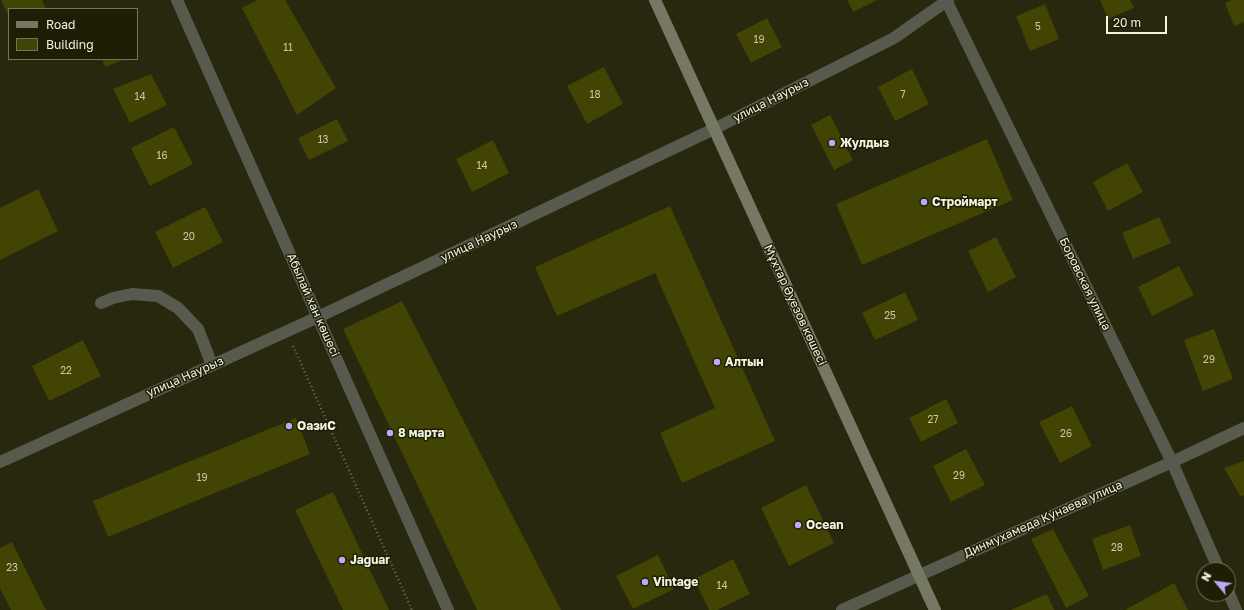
<!DOCTYPE html>
<meta charset="utf-8">
<style>
body{margin:0}
#map{position:relative;width:1244px;height:610px;overflow:hidden;background:#27280d;font-family:"Golos Text",sans-serif}
canvas{display:block}
.legend{position:absolute;left:8px;top:8px;width:130px;height:52px;box-sizing:border-box;background:#1d1e04;border:1px solid #73745e;margin:0;padding:5px 7px;list-style:none;font-size:12px;color:#f3f5e4}
.legend li{display:flex;align-items:center;gap:8px;height:20px}
.legend b{width:20px;border:1px solid #73745e}
.north{position:absolute;left:1196px;top:562px;width:40px;height:40px;box-sizing:border-box;background:#1d1e04;border:1px solid #73745e;border-radius:50%;rotate:299deg;font-size:11px;font-weight:700;line-height:16px;text-align:center;color:#f3f5e4}
.north::after{content:'';display:block;margin:auto;width:14px;height:18px;background:#b9abf7;clip-path:polygon(50% 0,100% 100%,50% 72%,0 100%)}
.scale{position:absolute;left:1106px;top:16px;width:61px;height:18px;box-sizing:border-box;border:2px solid #f3f5e4;border-top:0;padding-left:5px;font-size:12px;line-height:14px;white-space:nowrap;color:#f3f5e4;-webkit-text-stroke:3px #1d1e04;paint-order:stroke}
</style>
<div id="map">
<canvas width="1244" height="610"></canvas>
<ul class="legend">
<li><b style="height:5px;background:#767864"></b>Road</li>
<li><b style="height:11px;background:#414402"></b>Building</li>
</ul>
<div class="north">N</div>
<div class="scale">20 m</div>
</div>
<script>
const context = document.querySelector('canvas').getContext('2d');
context.lineJoin = 'round';
function fillPath(path, color) { context.fillStyle = color; context.fill(path, 'evenodd'); }
const toPath = rows => new Path2D(rows.map(r => 'M' + r).join(''));
function strokePath(path, color, width, dash) { context.strokeStyle = color; context.lineWidth = width; context.lineCap = dash ? 'butt' : 'round'; context.setLineDash(dash || []); context.stroke(path); }
function drawText(font, color, halo, rows, align = 'center') {
  context.font = font + ' "Golos Text",sans-serif'; context.lineWidth = 3; context.setLineDash([]); context.textBaseline = 'middle'; context.strokeStyle = halo; context.fillStyle = color; for (const [text, x, y, turn = 0] of rows) {
    context.save(); context.translate(x, y); context.rotate((+turn || 0) * Math.PI / 180); context.textAlign = isNaN(turn) ? turn : align; if (halo) context.strokeText(text, 0, 0); context.fillText(text, 0, 0); context.restore();
  }
}
fillPath(toPath([
 [1,0,42,0,46,9,9,9,9,16],
 [257,0,285,0,336,88,297,115,242,8],
 [847,0,877,0,853,12],
 [1100,0,1130,0,1134,8,1108,19],
 [1232,0,1244,0,1244,22,1234,26,1225,3],
 [1045,4,1059,39,1030,51,1016,16],
 [767,18,782,47,751,63,736,34],
 [102,59,125,59,105,67],
 [604,67,623,104,587,124,567,86],
 [912,69,929,104,895,121,878,87],
 [151,74,167,105,130,123,113,89],
 [830,115,853,160,834,170,811,125],
 [337,119,348,141,309,160,298,138],
 [174,127,193,164,150,186,131,148],
 [987,139,1013,200,862,265,836,204],
 [493,140,509,173,472,192,456,159],
 [1127,163,1143,192,1108,211,1093,182],
 [38,189,58,231,0,260,0,208],
 [670,206,775,441,682,483,660,433,715,408,655,273,557,316,535,267],
 [205,207,223,242,173,268,155,232],
 [1159,217,1171,243,1133,259,1122,233],
 [996,237,1016,277,988,292,968,251],
 [1179,266,1194,295,1152,316,1138,287],
 [905,292,918,320,875,340,862,313],
 [402,301,561,610,477,610,343,329],
 [1214,329,1233,379,1203,391,1184,340],
 [83,340,101,376,49,401,32,366],
 [946,399,958,423,921,442,909,418],
 [1072,406,1092,446,1060,463,1039,422],
 [296,418,310,454,108,537,93,501],
 [966,449,985,485,951,502,933,466],
 [1244,461,1244,495,1241,497,1224,468],
 [806,485,834,543,789,566,761,508],
 [333,492,389,610,343,610,295,510],
 [1130,525,1141,556,1103,570,1092,539],
 [1053,529,1089,596,1066,608,1031,539],
 [12,542,46,610,11,610,0,588,0,548],
 [658,555,674,589,633,609,616,576],
 [733,559,750,594,717,610,709,610,694,579],
 [1174,583,1188,610,1125,610],
 [1047,594,1054,610,1011,610]
]), '#414402');
strokePath(toPath([
 [293,346,412,610]
]), '#6f7058', 2.5, [1, 3]);
strokePath(toPath([
 [946,0,1172,462,1219,570],
 [101,303,113,298,132,294,158,296,178,308,198,329,212,365],
 [0,462,318,317,714,129,894,38,948,0],
 [1228,591,1236,610],
 [842,610,1172,462,1244,428]
]), '#595a4e', 12);
strokePath(toPath([
 [177,0,448,610]
]), '#595a4e', 12);
strokePath(toPath([
 [655,0,935,610]
]), '#767864', 12);
for (const [x, y, r, color] of [
 [832,143,4,"#b9abf7"],
 [924,202,4,"#b9abf7"],
 [717,362,4,"#b9abf7"],
 [289,426,4,"#b9abf7"],
 [390,433,4,"#b9abf7"],
 [798,525,4,"#b9abf7"],
 [342,560,4,"#b9abf7"],
 [645,582,4,"#b9abf7"]
]) { const dot = new Path2D(); dot.arc(x, y, r, 0, 2 * Math.PI); context.fillStyle = color; context.fill(dot); strokePath(dot, '#1d1e04', 1.5); }
drawText('10px', '#c6c9ac', null, [
 ["5",1038,27],
 ["19",759,40],
 ["11",288,48],
 ["18",595,95],
 ["7",903,95],
 ["14",140,97],
 ["13",323,140],
 ["16",162,156],
 ["14",482,166],
 ["20",189,237],
 ["25",890,316],
 ["29",1209,360],
 ["22",66,371],
 ["27",933,420],
 ["26",1066,434],
 ["29",959,476],
 ["19",202,478],
 ["28",1117,548],
 ["23",12,568],
 ["14",722,586]
]);
drawText('12px', '#f3f5e4', '#1d1e04', [
 ["улица Наурыз",771,100,-27],
 ["улица Наурыз",479,241,-25],
 ["Боровская улица",1085,284,64],
 ["Абылай хан көшесі",313,305,66],
 ["Мұхтар Әуезов көшесі",795,305,65],
 ["улица Наурыз",185,377,-24],
 ["Динмухамеда Кунаева улица",1043,519,-24]
]);
drawText('bold 12px', '#f3f5e4', '#1d1e04', [
 ["Жулдыз",840,143],
 ["Строймарт",932,202],
 ["Алтын",725,362],
 ["ОазиС",297,426],
 ["8 марта",398,433],
 ["Ocean",806,525],
 ["Jaguar",350,560],
 ["Vintage",653,582]
], 'left');
</script>
